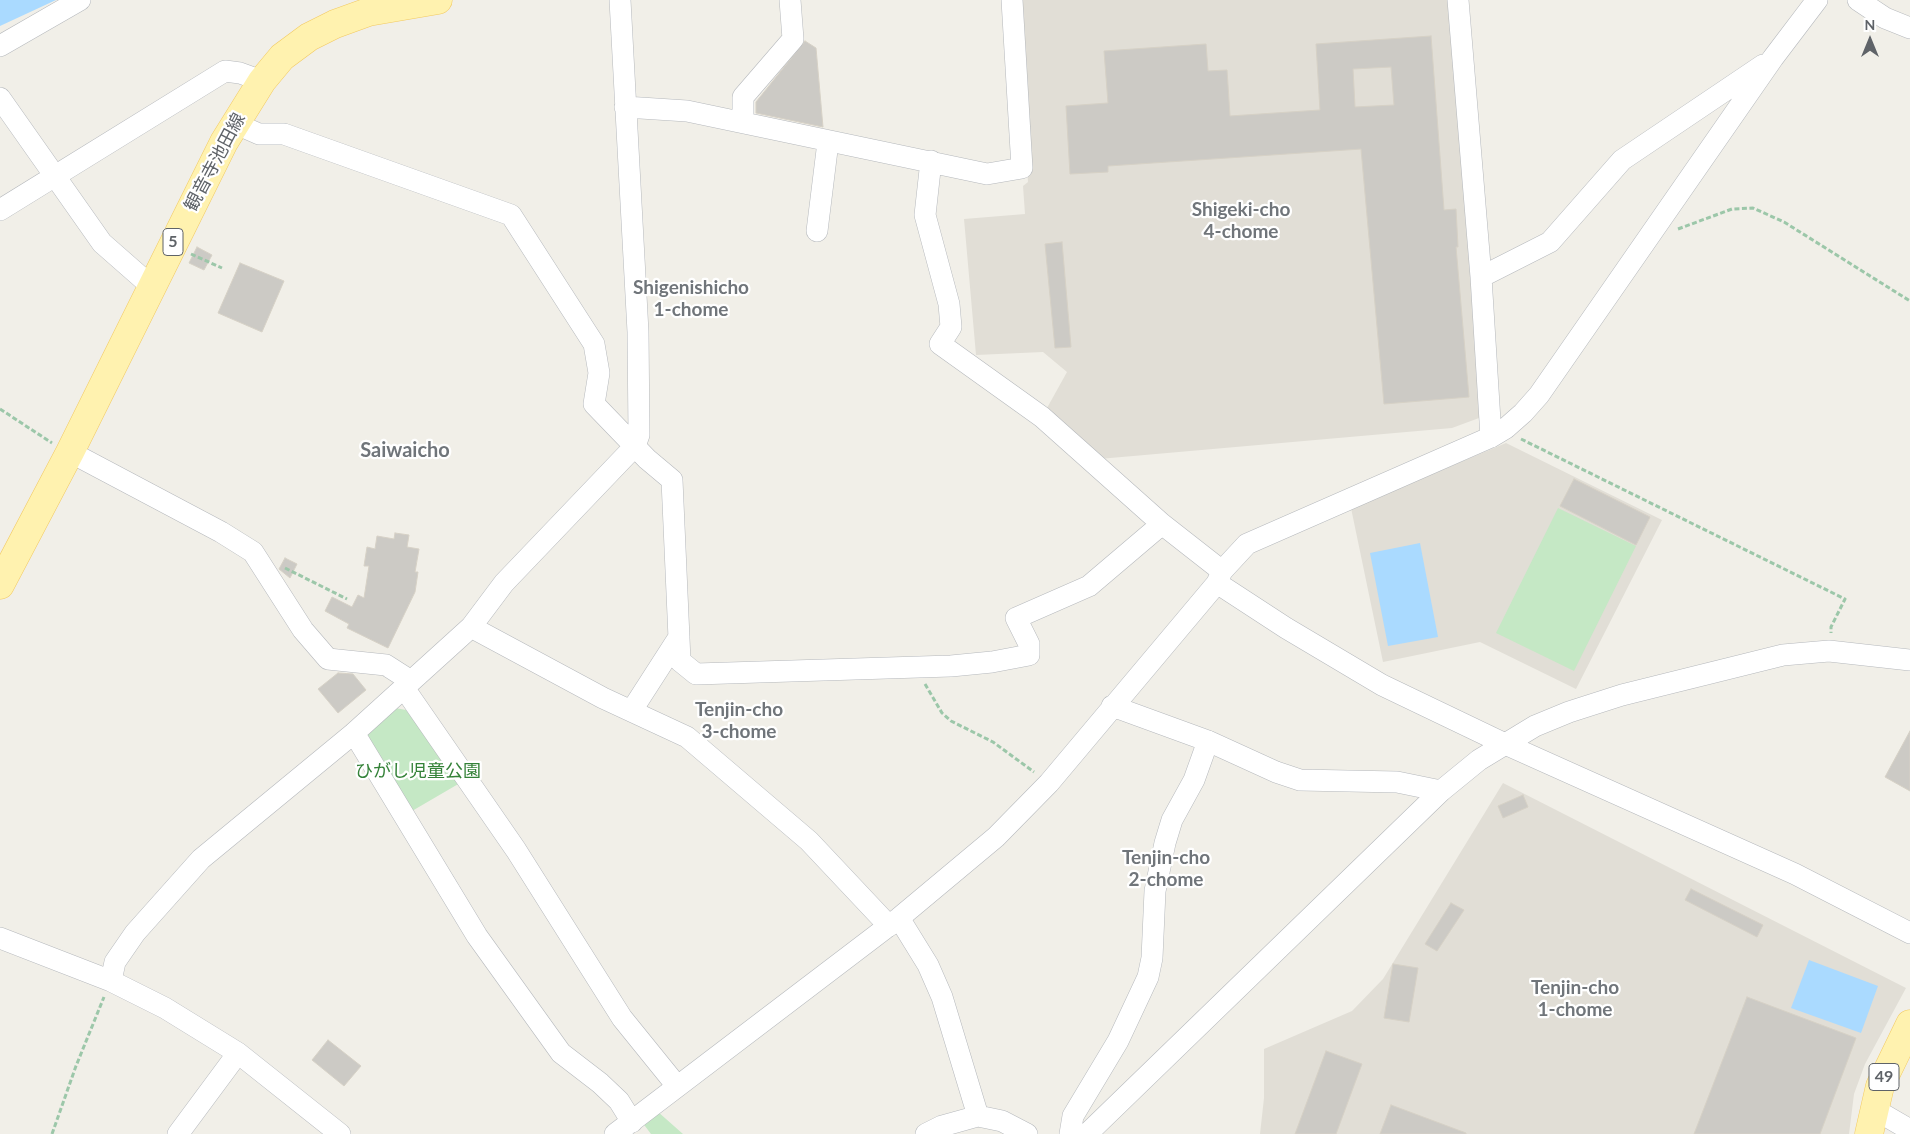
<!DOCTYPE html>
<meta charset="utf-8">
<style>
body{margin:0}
#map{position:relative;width:1910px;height:1134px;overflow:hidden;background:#f1efe8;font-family:Lato,sans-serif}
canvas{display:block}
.north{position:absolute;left:1845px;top:15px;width:50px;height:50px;-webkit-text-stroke:4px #fff;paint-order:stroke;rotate:0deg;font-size:14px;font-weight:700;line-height:20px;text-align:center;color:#5f6368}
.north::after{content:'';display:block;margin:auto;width:18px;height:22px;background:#5f6368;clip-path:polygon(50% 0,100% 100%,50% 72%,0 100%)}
</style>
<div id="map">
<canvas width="1910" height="1134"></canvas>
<div class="north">N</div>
</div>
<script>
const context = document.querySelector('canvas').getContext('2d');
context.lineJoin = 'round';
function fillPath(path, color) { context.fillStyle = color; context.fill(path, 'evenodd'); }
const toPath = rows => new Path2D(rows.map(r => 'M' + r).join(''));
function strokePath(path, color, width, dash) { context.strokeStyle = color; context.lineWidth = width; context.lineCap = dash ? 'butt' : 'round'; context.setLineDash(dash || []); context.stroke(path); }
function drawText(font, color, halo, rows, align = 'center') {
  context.font = font + ' Lato,"Noto Sans JP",sans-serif'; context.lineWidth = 4.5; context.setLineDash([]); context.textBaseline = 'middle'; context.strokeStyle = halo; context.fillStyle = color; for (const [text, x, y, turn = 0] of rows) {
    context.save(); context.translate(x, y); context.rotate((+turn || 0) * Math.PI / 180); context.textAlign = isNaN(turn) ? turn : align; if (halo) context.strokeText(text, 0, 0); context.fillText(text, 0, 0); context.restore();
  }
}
fillPath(toPath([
 [1017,0,1449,0,1487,398,1479,418,1452,428,1099,459,1047,408,1067,372,1043,352,976,355,964,219,1025,214,1023,186,1028,182],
 [1506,443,1662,520,1576,689,1480,642,1383,662,1351,508],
 [1503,783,1906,988,1865,1064,1854,1094,1849,1134,1260,1134,1264,1098,1264,1049,1352,1011,1383,979]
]), '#e1ded6');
fillPath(toPath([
 [1558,508,1636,546,1574,671,1496,633],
 [390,707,406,710,460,783,412,811,365,735],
 [657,1111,683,1134,651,1134,642,1122]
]), '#c5e8c5');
fillPath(toPath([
 [0,0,56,0,0,26],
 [1420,543,1438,637,1388,646,1370,553],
 [1809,960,1878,986,1861,1033,1791,1008]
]), '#aadaff');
const building = toPath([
 [1431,36,1444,210,1456,209,1458,247,1456,247,1469,397,1384,404,1361,149,1108,166,1108,172,1070,174,1066,106,1108,103,1104,51,1206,44,1208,71,1227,70,1230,116,1320,110,1316,44,1431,36],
 [1391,67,1394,105,1355,107,1353,69,1391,67],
 [805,41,816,48,823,127,756,113,756,102,805,41],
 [1062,242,1071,347,1055,348,1045,244,1062,242],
 [197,247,212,255,204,270,189,263,197,247],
 [240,263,284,281,262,332,218,313,240,263],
 [1574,479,1650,517,1636,545,1560,506,1574,479],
 [395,533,409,535,407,547,419,549,415,572,418,572,415,592,388,648,347,628,349,624,325,611,332,597,352,607,358,595,364,598,369,566,364,566,367,547,375,549,377,536,394,539,395,533],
 [285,558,297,564,290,578,279,569,285,558],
 [338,673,353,674,366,690,338,713,318,689,338,673],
 [1910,731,1910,791,1885,777,1910,731],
 [1523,795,1528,807,1503,818,1498,806,1523,795],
 [1691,889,1763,925,1757,937,1685,900,1691,889],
 [1451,903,1464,910,1437,951,1425,944,1451,903],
 [1393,964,1418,968,1409,1022,1384,1018,1393,964],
 [1747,997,1856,1038,1820,1134,1694,1134,1747,997],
 [328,1040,361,1066,344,1086,312,1060,328,1040],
 [1326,1051,1362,1064,1336,1134,1295,1134,1326,1051],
 [1391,1105,1466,1133,1466,1134,1380,1134,1391,1105]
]);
fillPath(building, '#cccac5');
strokePath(building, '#d6d1c6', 1);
const minor = toPath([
 [1458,0,1481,277,1491,437],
 [1858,0,1885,18,1910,28],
 [0,46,80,0],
 [0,98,102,243,151,286],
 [625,107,687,111,987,174,1022,168,1012,0],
 [743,122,743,97,793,39,790,0],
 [234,123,259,134,284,134,511,215,594,344,599,373,594,404,647,459,672,480,680,661,696,674,951,666,992,662,1029,655,1029,644,1016,618,1089,586,1162,524],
 [931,161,925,215,949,304,951,327,940,344,1042,417,1162,524,1222,571],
 [0,210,225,71,240,73,262,81],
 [817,231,828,142],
 [1481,277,1550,242,1622,160,1763,65],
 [70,452,221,532,253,552,303,630,328,659,386,665,411,681],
 [1217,583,1286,628,1382,685,1505,744,1795,874,1910,933],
 [471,627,603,698,687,737,809,841,889,926],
 [404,688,516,850,622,1018,677,1086],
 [1112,706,1208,741,1276,772,1300,780,1397,782,1441,791],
 [632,710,679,637],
 [354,733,477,936,561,1053,600,1083,619,1101,632,1122],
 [899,918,928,965,942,997,978,1116],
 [0,938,111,981,165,1008,238,1053,340,1134],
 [111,981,115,962,135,933,201,859,354,733,471,627,504,583,635,446,639,435,638,332,620,0],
 [1874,1109,1910,1130],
 [178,1134,238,1053],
 [615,1134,899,918,996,837,1049,783,1217,583,1222,571,1247,544,1491,437,1506,428,1523,413,1539,395,1773,58,1817,0],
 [926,1134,942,1126,978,1116,1002,1121,1027,1134],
 [1070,1134,1073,1116,1118,1041,1148,977,1152,958,1155,891,1165,843,1172,820,1194,780,1208,741],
 [1087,1134,1441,791,1479,760,1535,726,1569,712,1622,695,1783,655,1829,651,1910,660]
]);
const major = toPath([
 [0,585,70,452,224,142,262,81,282,57,309,37,335,24,368,12,438,0],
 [1869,1134,1880,1086,1910,1024]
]);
strokePath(minor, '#b5b8bc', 22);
strokePath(major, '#f2c960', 29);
strokePath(toPath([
 [1678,229,1732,209,1753,208,1784,222,1910,301],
 [191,254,222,268],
 [0,409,52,443],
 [1521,439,1845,599,1831,627,1831,633],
 [285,568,347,599],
 [925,684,942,713,951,721,993,742,1034,772],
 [52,1134,76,1066,104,997]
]), '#9cc7a9', 3, [5, 2.5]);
strokePath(minor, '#fff', 21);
strokePath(major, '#fff2af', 28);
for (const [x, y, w] of [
 [173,242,20],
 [1884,1077,30]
]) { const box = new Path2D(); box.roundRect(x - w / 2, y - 13.5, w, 27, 4); context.fillStyle = '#fff'; context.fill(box); strokePath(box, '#5f6368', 1); }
drawText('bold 16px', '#5f6368', null, [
 ["5",173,242],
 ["49",1884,1077]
]);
drawText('18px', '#5f6368', '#fff', [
 ["観音寺池田線",215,162,-62]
]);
drawText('18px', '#348238', '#fff', [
 ["ひがし児童公園",418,771]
]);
drawText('bold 19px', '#70757a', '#fff', [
 ["Shigeki-cho",1241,210],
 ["4-chome",1241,232],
 ["Shigenishicho",691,288],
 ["1-chome",691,310],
 ["Tenjin-cho",739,710],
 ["3-chome",739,732],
 ["Tenjin-cho",1166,858],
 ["2-chome",1166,880],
 ["Tenjin-cho",1575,988],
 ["1-chome",1575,1010]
]);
drawText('bold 20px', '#70757a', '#fff', [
 ["Saiwaicho",405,451]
]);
</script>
